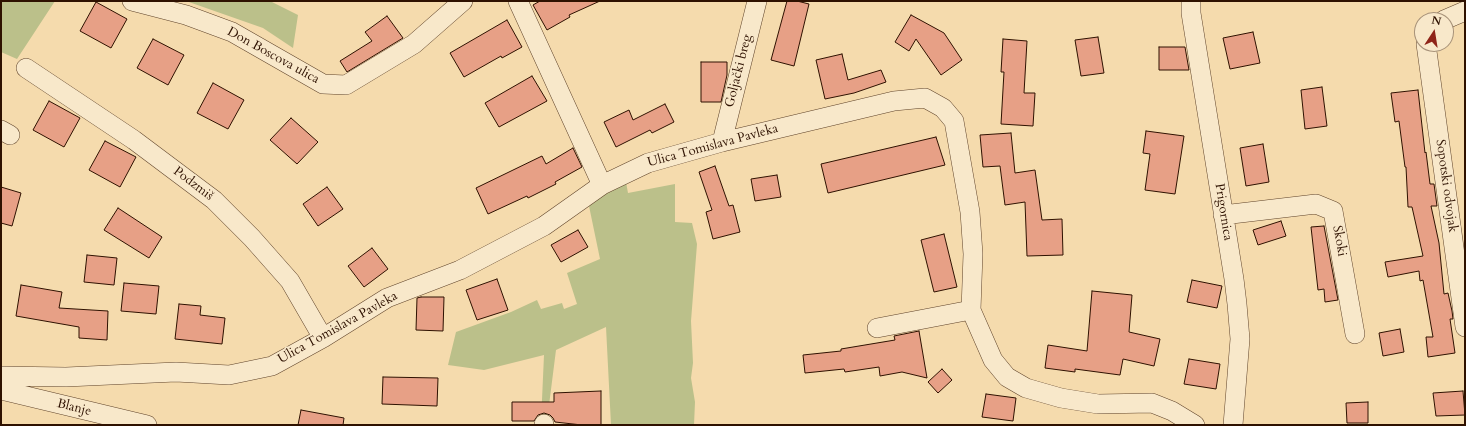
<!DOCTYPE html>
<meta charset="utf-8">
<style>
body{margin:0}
#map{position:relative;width:1466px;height:426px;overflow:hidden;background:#f5dbad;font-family:Cardo,serif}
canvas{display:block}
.frame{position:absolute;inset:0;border:2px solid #2e1100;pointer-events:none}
.north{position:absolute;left:1414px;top:12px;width:40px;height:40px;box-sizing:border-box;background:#f8e8ca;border:1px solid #a79279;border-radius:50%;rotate:12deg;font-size:11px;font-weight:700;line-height:16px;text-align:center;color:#2e1100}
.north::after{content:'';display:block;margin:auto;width:14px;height:18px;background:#8f2418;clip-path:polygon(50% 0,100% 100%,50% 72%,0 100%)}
</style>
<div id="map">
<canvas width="1466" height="426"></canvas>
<div class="frame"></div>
<div class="north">N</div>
</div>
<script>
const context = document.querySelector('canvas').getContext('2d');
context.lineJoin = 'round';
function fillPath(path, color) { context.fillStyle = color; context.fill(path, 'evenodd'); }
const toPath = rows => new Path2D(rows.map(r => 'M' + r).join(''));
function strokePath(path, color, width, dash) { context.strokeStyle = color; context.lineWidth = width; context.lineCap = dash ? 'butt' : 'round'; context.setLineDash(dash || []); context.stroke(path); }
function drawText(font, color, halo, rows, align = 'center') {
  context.font = font + ' Cardo,serif'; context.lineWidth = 3; context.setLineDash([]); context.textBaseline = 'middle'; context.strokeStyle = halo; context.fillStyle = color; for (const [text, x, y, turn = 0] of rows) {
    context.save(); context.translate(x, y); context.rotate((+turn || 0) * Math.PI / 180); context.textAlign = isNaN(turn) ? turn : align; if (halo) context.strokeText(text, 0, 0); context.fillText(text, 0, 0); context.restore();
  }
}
fillPath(toPath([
 [1,1,55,1,17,59,1,52],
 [186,1,270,1,298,15,293,48,263,28],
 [625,177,628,193,675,184,675,222,692,223,697,244,691,321,693,363,691,378,695,402,694,425,611,425,606,327,556,350,547,421,541,422,544,355,484,370,448,365,456,332,511,312,537,300,541,309,562,303,564,309,577,304,567,273,600,259,589,206,603,192]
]), '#bbc08a');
const building = toPath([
 [540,1,600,1,569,15,570,17,547,30,533,5,540,1],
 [787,1,797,1,809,4,794,66,771,60,787,1],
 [96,2,127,19,111,48,80,31,96,2],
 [911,15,944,33,962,60,941,75,916,39,909,51,895,42,911,15],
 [387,16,403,38,347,72,340,61,372,41,365,32,387,16],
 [507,20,522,47,502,58,501,56,464,77,450,53,507,20],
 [1253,32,1260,63,1230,69,1223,38,1253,32],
 [1098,37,1104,73,1081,76,1075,40,1098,37],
 [153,39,184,55,168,85,137,68,153,39],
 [1003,39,1027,41,1024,93,1035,93,1033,126,1001,124,1004,72,1001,72,1003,39],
 [1159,47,1185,47,1189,70,1159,70,1159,47],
 [842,54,848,80,881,70,886,82,854,93,825,99,816,60,842,54],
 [701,62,727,62,727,75,721,102,701,102,701,62],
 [532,76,547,101,499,127,485,103,532,76],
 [213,83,244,100,228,129,197,113,213,83],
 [1322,87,1327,126,1305,129,1301,90,1322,87],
 [1418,90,1425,153,1426,152,1430,184,1434,184,1437,206,1431,206,1439,243,1444,294,1448,293,1452,311,1453,319,1450,319,1455,353,1428,357,1426,337,1433,337,1423,280,1420,281,1419,271,1388,277,1385,262,1423,256,1412,207,1408,207,1406,167,1405,167,1399,121,1395,122,1391,93,1418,90],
 [49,101,80,118,64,147,33,130,49,101],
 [665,104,674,122,652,133,650,130,616,147,604,122,629,110,633,120,665,104],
 [291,118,318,142,297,164,270,140,291,118],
 [1146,131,1184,136,1175,194,1145,190,1150,154,1143,153,1146,131],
 [1011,133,1015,173,1035,170,1042,220,1062,219,1063,255,1027,256,1025,202,1005,205,1000,166,983,167,980,135,1011,133],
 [936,137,945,165,828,193,821,164,936,137],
 [105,141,136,157,120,187,89,170,105,141],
 [1263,144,1269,182,1246,186,1240,148,1263,144],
 [573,148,582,167,555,182,556,184,528,198,527,196,488,214,476,188,542,156,546,164,573,148],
 [715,166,729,206,733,205,740,232,713,239,706,212,712,210,699,172,715,166],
 [777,175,781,197,755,201,751,179,777,175],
 [1,187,21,193,12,226,1,223,1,187],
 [327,187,343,209,318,226,303,204,327,187],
 [118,208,162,237,149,258,104,230,118,208],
 [1281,221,1286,236,1258,245,1253,230,1281,221],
 [1324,226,1338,300,1325,302,1324,289,1318,290,1311,227,1324,226],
 [578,230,588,247,561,262,551,245,578,230],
 [944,234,957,287,934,292,921,240,944,234],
 [372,248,388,269,364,287,348,266,372,248],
 [87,255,117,258,114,285,84,282,87,255],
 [497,279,508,310,477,320,466,290,497,279],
 [1192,280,1222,286,1217,308,1187,302,1192,280],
 [124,283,159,286,156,314,121,311,124,283],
 [21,285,62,292,59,308,108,311,107,340,79,338,79,327,16,316,21,285],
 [1092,291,1132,295,1129,332,1160,339,1154,366,1123,359,1120,375,1075,369,1075,372,1045,368,1048,345,1087,351,1092,291],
 [421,297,444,297,443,331,416,330,417,298,421,297],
 [179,304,201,306,200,315,225,318,222,344,175,339,179,304],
 [1400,329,1404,352,1383,356,1379,333,1400,329],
 [919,331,927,378,902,372,880,376,879,367,845,372,844,369,805,373,803,355,841,351,841,349,895,340,894,336,919,331],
 [1189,359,1220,364,1216,389,1184,384,1189,359],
 [942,369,952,380,938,393,928,382,942,369],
 [383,377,438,378,437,406,382,404,383,377],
 [601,391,601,425,582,425,555,422,553,418,550,415,544,413,538,415,534,421,512,421,512,402,554,402,554,393,601,391],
 [1463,391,1465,415,1436,416,1433,393,1463,391],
 [986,394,1016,398,1013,421,982,417,986,394],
 [1368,402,1368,423,1347,423,1346,403,1368,402],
 [301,410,344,418,343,425,298,425,301,410]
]);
fillPath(building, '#e7a086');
strokePath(building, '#2e1100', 1);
const minor = toPath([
 [132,1,186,15,232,32,323,84,346,85,414,44,463,1],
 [518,1,602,185],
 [1191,1,1191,13,1234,279,1237,304,1240,339,1233,425],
 [1444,20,1465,11],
 [1426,44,1465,327],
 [26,68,134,140,214,200,252,238,290,281,323,338],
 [1,130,10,135],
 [722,142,757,1],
 [1223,215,1316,204,1333,211,1355,334],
 [877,328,971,310],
 [1,376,66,377,176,372,229,375,272,366,323,338,387,298,460,270,544,226,602,185,648,163,722,142,894,101,925,98,943,108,954,121,970,212,973,254,971,310,993,360,1007,377,1026,388,1061,398,1098,404,1152,403,1172,411,1195,425],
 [1,390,147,425],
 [544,425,544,424]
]);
strokePath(minor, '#60442b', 20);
strokePath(minor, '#f8e8ca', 19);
drawText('13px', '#2e1100', '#f8e8ca', [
 ["Don Boscova ulica",273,56,29],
 ["Goljački breg",739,71,-76],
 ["Ulica Tomislava Pavleka",713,146,-15],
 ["Podzmiš",193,184,37],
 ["Sopotski odvojak",1446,186,82],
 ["Prigornica",1223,212,81],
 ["Skoki",1339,241,80],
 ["Ulica Tomislava Pavleka",338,328,-29],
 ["Blanje",74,408,14]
]);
</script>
